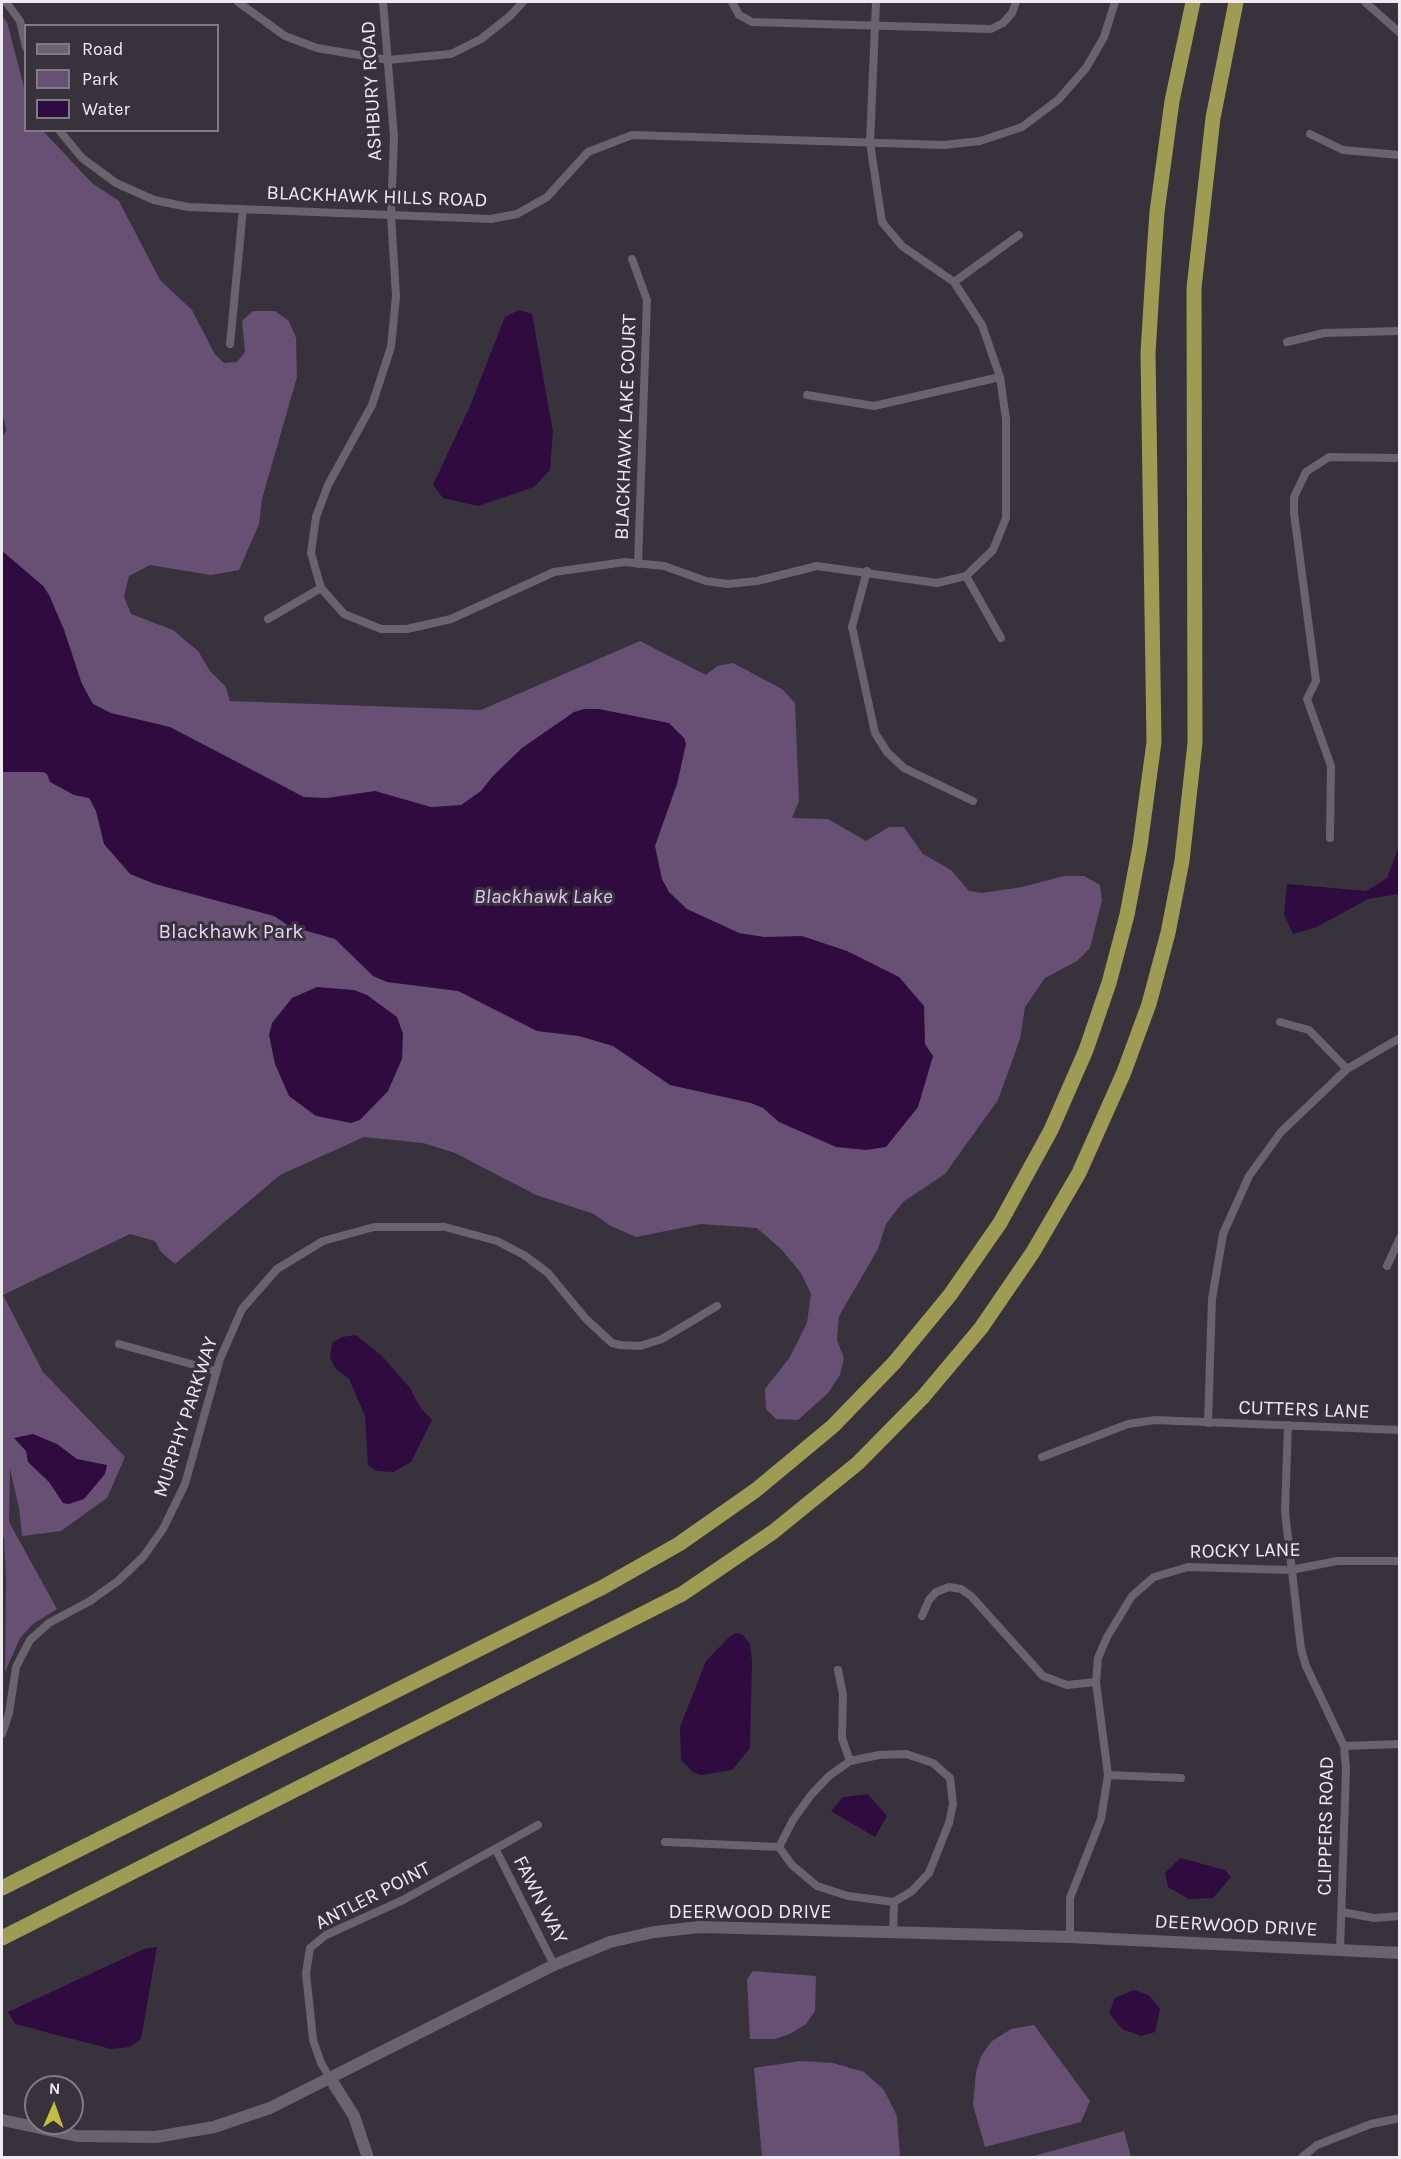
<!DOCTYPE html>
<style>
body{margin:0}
#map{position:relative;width:1401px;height:2159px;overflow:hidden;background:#37323b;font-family:Karla,sans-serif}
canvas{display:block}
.frame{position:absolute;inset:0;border:3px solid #eeeaf0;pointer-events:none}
.legend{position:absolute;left:24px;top:24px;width:195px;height:108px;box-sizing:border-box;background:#37323b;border:2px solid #807c83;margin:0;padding:8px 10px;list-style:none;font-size:18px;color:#eeeaf0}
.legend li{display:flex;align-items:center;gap:12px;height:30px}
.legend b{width:30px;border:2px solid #807c83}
.north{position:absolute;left:24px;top:2075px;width:60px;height:60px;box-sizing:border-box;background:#37323b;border:2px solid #807c83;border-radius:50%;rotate:2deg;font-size:16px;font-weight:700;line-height:24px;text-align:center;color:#eeeaf0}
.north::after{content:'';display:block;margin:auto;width:21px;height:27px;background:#c2bd3f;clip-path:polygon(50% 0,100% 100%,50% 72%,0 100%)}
</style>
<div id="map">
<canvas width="1401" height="2159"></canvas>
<div class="frame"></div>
<ul class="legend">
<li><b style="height:8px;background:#69636d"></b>Road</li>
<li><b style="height:16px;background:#675074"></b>Park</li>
<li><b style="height:16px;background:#2f0b3f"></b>Water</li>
</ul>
<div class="north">N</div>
</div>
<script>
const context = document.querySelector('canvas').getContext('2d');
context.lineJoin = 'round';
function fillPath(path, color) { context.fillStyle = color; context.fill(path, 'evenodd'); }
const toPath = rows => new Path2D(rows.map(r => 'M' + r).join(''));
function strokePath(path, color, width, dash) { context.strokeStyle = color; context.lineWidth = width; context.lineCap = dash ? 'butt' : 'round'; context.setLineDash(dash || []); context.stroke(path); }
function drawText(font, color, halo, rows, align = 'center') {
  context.font = font + ' Karla,sans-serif'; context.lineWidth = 6; context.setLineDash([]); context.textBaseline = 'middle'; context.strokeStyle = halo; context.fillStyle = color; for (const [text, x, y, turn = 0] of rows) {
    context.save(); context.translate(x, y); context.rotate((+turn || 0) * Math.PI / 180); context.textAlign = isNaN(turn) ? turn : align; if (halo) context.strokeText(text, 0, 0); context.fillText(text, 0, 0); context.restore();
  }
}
fillPath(toPath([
 [2,16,7,22,25,91,26,130,43,131,92,183,119,201,160,280,192,310,214,353,224,363,237,362,245,352,242,321,253,311,275,311,289,321,296,338,297,377,262,499,259,524,239,570,211,575,150,565,129,576,124,597,131,614,173,630,198,651,210,671,226,687,230,701,481,710,640,641,706,675,717,666,733,663,782,689,795,703,799,801,792,818,828,819,866,841,889,827,904,827,923,854,951,870,969,891,982,893,1022,887,1064,876,1084,876,1100,885,1102,900,1090,948,1077,961,1045,978,1025,1007,1020,1039,998,1100,945,1174,903,1202,886,1224,878,1249,839,1316,837,1340,844,1358,840,1375,828,1393,798,1420,776,1419,766,1409,765,1389,790,1357,807,1323,811,1294,801,1273,781,1249,757,1228,701,1224,636,1237,609,1225,594,1214,536,1195,455,1153,423,1143,364,1137,280,1175,175,1264,161,1252,155,1241,130,1234,3,1295,43,1372,125,1457,107,1498,61,1531,46,1533,22,1536,19,1508,10,1469,9,1522,57,1609,33,1624,20,1638,5,1672,6,1580,4,1538,2,1536,2,693,86,696,64,630,49,595,43,586,2,551,2,438,6,430,2,411],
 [753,1971,816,1976,815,2011,806,2024,790,2034,775,2039,750,2039,747,1979],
 [1034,2025,1090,2101,1081,2122,985,2147,973,2105,976,2072,981,2056,992,2041,1011,2029],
 [800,2061,833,2063,864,2072,884,2090,897,2116,900,2157,762,2157,754,2068],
 [1124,2131,1131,2157,1030,2157]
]), '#675074');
fillPath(toPath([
 [519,310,532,314,553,432,550,470,534,487,478,506,443,498,433,485,470,406,505,317],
 [2,551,43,586,49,595,64,630,81,682,93,704,111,713,170,727,304,797,327,798,375,791,431,807,461,805,481,791,493,776,522,748,574,712,584,709,599,709,669,723,684,738,686,744,677,784,655,846,662,879,669,892,687,909,739,933,764,937,802,936,847,951,899,977,924,1006,925,1044,933,1056,918,1107,886,1147,866,1150,836,1147,779,1122,763,1108,751,1103,670,1085,613,1046,579,1036,537,1031,458,991,387,982,373,976,335,939,289,926,274,916,155,884,130,874,104,844,96,811,89,798,74,795,50,782,47,774,43,772,2,772],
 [1399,846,1399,894,1368,899,1317,927,1293,934,1284,914,1287,884,1366,891,1387,878],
 [317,987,354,990,367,995,397,1017,403,1034,402,1059,388,1091,360,1120,351,1123,316,1116,289,1096,275,1064,269,1035,272,1023,292,998],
 [356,1335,381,1355,410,1388,420,1407,432,1420,411,1462,393,1472,377,1471,368,1465,365,1416,349,1379,336,1369,330,1358,332,1343,342,1337],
 [33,1434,57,1444,77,1459,107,1465,105,1474,84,1499,69,1504,63,1503,49,1482,28,1462,26,1451,14,1438],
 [736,1633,742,1634,750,1644,752,1662,750,1748,732,1770,701,1775,693,1772,681,1760,680,1727,706,1661,729,1637],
 [868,1794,887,1816,875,1837,831,1811,843,1797],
 [1180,1858,1225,1870,1231,1877,1213,1898,1189,1899,1168,1887,1165,1873],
 [157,1947,141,2039,130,2047,111,2049,15,2024,8,2012,144,1949],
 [1134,1990,1150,1996,1160,2009,1155,2032,1141,2036,1122,2029,1109,2013,1115,1998]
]), '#2f0b3f');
strokePath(toPath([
 [6,2,20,21,26,47],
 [238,2,285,36,317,48,388,60,451,54,481,39,510,16,523,2],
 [383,2,394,137,391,215,396,296,391,347,372,405,328,485,316,517,311,553,321,588,344,614,381,629,407,629,451,619,554,572,625,562,664,566,706,581,728,584,757,581,817,566,937,583,966,576,993,550,1006,518,1006,419,1000,377,982,325,954,282,902,246,882,222,870,143,876,2],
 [732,2,739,15,752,22,991,29,1003,23,1012,13,1016,2],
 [1365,2,1400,33],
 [59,130,82,158,116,183,154,200,188,207,491,219,517,214,547,197,588,152,632,135,944,145,980,141,1022,127,1058,100,1086,68,1104,37,1115,2],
 [1310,134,1343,150,1400,155],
 [632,259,647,300,638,564],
 [954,282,1019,235],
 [1287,342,1324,333,1400,331],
 [230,344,243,209],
 [807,395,874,406,1000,377],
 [867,571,852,627,875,733,887,752,904,768,973,801],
 [966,576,1001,638],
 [268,619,321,588],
 [1330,838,1331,766,1307,699,1316,681,1294,513,1294,497,1306,472,1329,457,1400,458],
 [1280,1022,1309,1030,1347,1069],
 [1387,1266,1400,1238],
 [119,1344,216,1371],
 [1208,1423,1212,1299,1223,1234,1249,1176,1281,1132,1347,1069,1400,1038],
 [1288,1425,1285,1511,1301,1649,1306,1666,1344,1746,1346,1769,1340,1951],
 [1042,1457,1128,1424,1155,1420,1400,1430],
 [922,1616,929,1600,936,1592,949,1587,961,1589,971,1596,1043,1676,1067,1685,1096,1682],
 [838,1670,843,1695,842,1738,850,1761],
 [2,1734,9,1713,16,1667,30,1640,49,1623,90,1601,118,1581,143,1557,163,1529,185,1484,220,1359,242,1309,277,1269,323,1241,374,1227,445,1227,497,1241,524,1255,548,1273,586,1319,612,1343,620,1345,640,1346,662,1339,717,1306],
 [1344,1746,1400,1744],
 [906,1754,933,1763,950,1778,953,1804,949,1823,929,1873,912,1891,894,1902,848,1896,817,1886,792,1865,779,1847,793,1820,811,1795,829,1776,850,1761,879,1755,906,1754],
 [1108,1775,1181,1778],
 [665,1842,779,1847],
 [496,1850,554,1965],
 [1342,1912,1374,1918,1400,1916],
 [893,1934,894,1902],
 [1070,1937,1070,1898,1101,1819,1108,1775,1096,1682,1098,1658,1107,1637,1132,1596,1154,1577,1188,1567,1291,1570,1337,1561,1400,1561],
 [330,2078,321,2063,313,2040,306,1973,310,1948,326,1935,403,1900,538,1825],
 [1301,2158,1317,2145,1371,2124,1400,2118]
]), '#69636d', 8);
strokePath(toPath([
 [330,2078,354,2116,368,2158],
 [2,2120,77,2136,156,2137,214,2127,270,2108,554,1965,610,1942,654,1932,700,1927,1070,1937,1400,1953]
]), '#69636d', 12);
strokePath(toPath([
 [2,1888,603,1587,679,1544,756,1490,833,1426,894,1363,950,1295,1000,1223,1051,1130,1086,1050,1109,983,1127,915,1140,846,1154,742,1148,353,1154,256,1157,212,1172,101,1193,2],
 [2,1938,682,1594,773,1532,858,1463,923,1397,981,1328,1033,1252,1079,1173,1124,1072,1149,1004,1168,933,1182,861,1195,743,1194,288,1213,118,1236,2]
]), '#9e9c52', 15);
drawText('20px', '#eeeaf0', '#37323b', [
 ["ASHBURY ROAD",372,91,-93],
 ["BLACKHAWK HILLS ROAD",377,197,2],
 ["BLACKHAWK LAKE COURT",626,427,-88],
 ["CUTTERS LANE",1304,1410,2],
 ["MURPHY PARKWAY",186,1417,-72],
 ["ROCKY LANE",1245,1551,-1],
 ["CLIPPERS ROAD",1326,1826,-89],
 ["ANTLER POINT",373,1896,-27],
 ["FAWN WAY",540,1900,63],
 ["DEERWOOD DRIVE",750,1912],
 ["DEERWOOD DRIVE",1236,1926,3]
]);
drawText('20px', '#ead5f7', '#37323b', [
 ["Blackhawk Park",231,932]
]);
drawText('italic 21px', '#e2c3f5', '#37323b', [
 ["Blackhawk Lake",543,897]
]);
</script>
